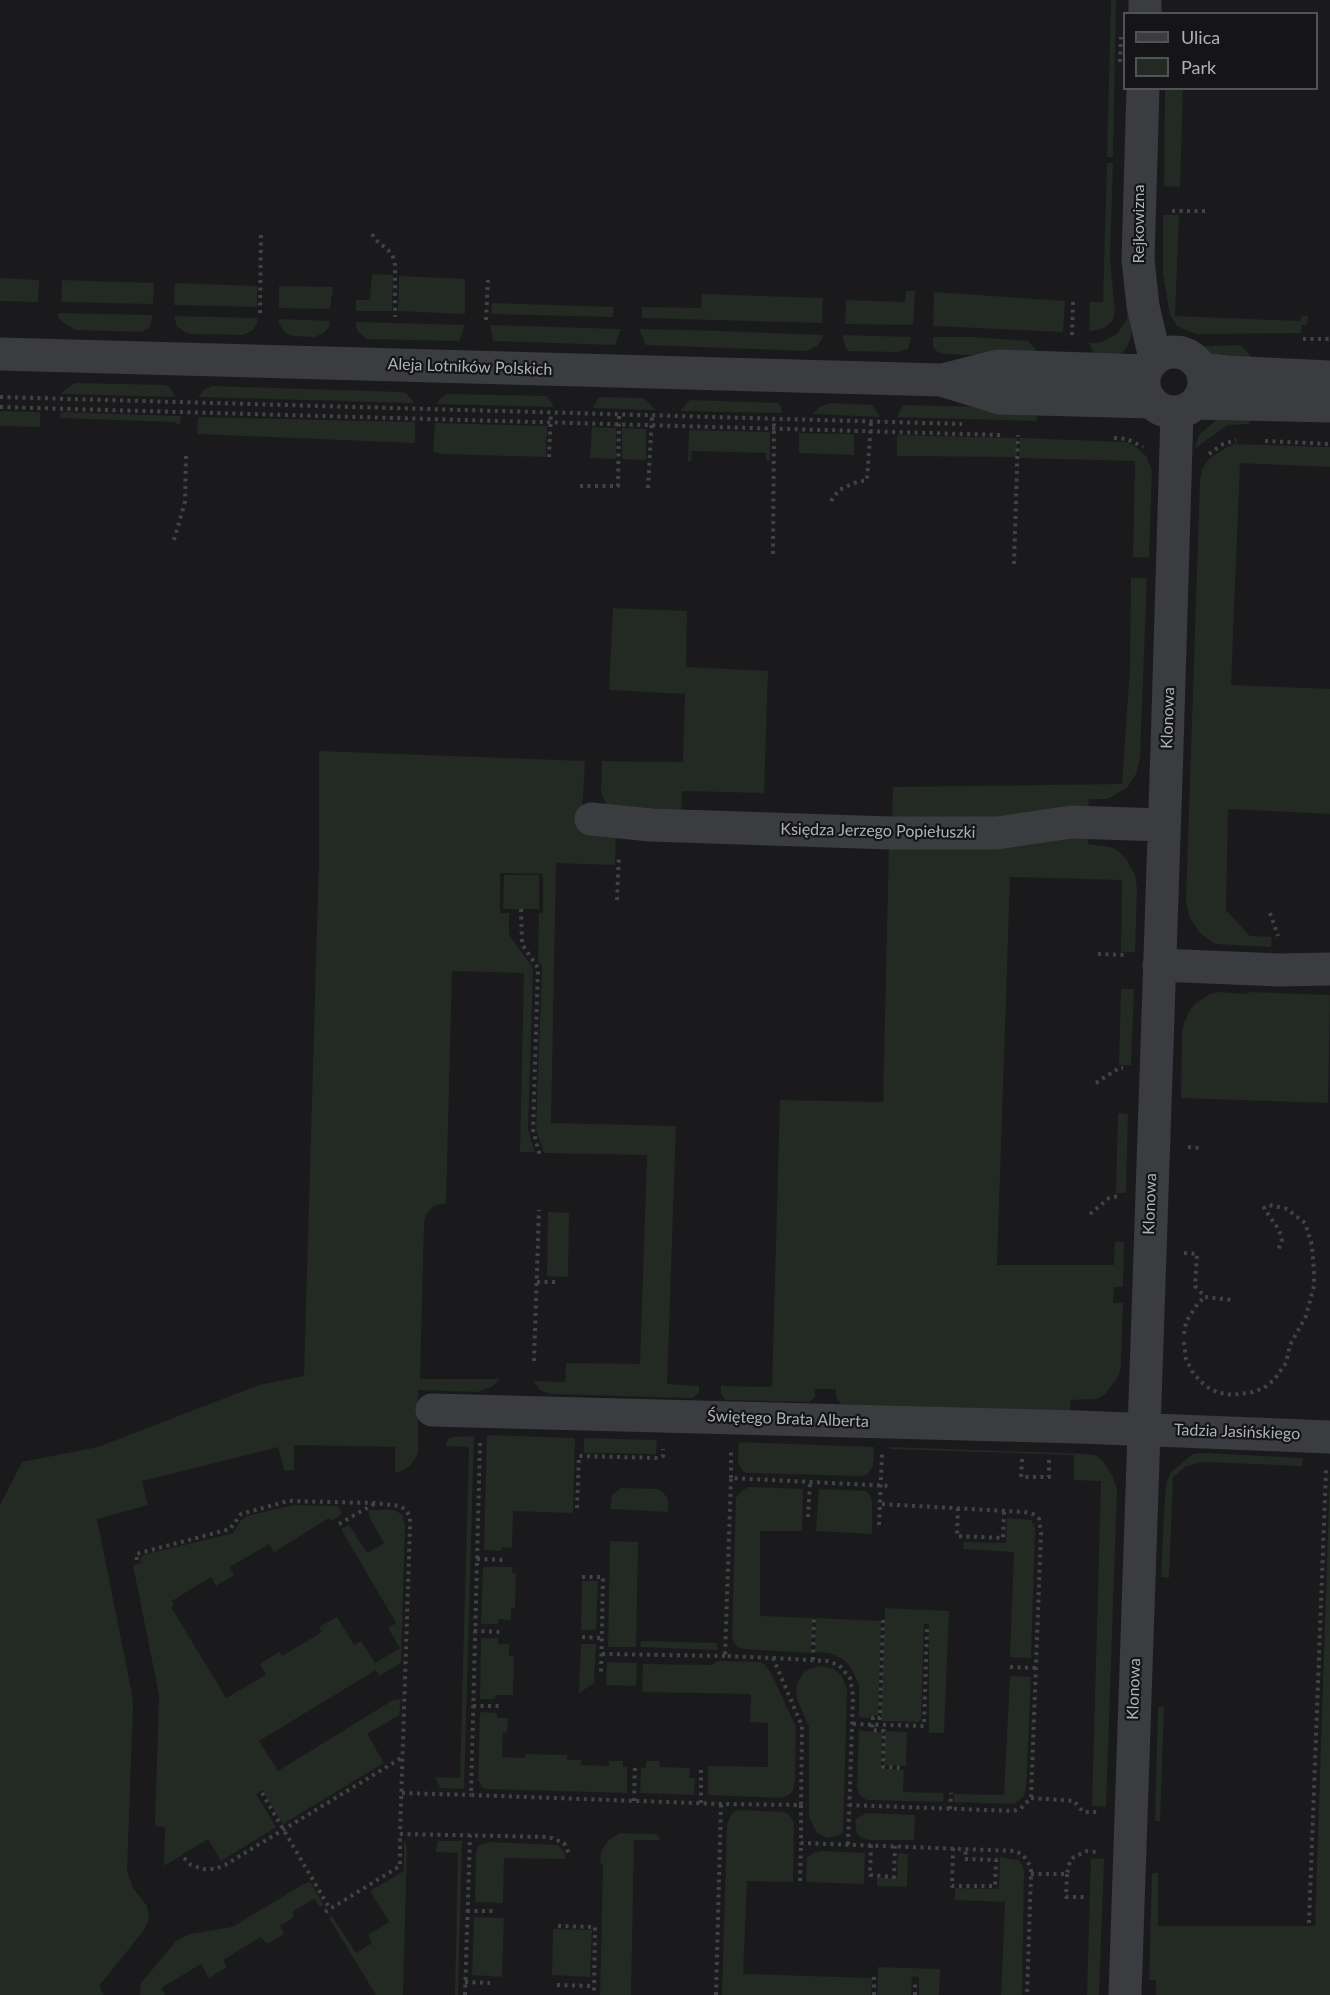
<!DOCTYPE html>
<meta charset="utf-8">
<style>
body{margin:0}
#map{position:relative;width:1330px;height:1995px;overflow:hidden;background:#1a1a1c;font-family:Lato,sans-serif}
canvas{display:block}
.legend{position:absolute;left:1123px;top:12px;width:195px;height:78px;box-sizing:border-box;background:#151517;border:2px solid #525358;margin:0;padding:8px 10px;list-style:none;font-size:18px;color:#adb1ba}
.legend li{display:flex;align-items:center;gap:12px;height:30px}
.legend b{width:30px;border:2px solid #525358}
</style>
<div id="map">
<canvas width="1330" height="1995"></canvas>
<ul class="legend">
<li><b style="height:8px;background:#3b3c40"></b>Ulica</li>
<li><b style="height:16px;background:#222a23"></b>Park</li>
</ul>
</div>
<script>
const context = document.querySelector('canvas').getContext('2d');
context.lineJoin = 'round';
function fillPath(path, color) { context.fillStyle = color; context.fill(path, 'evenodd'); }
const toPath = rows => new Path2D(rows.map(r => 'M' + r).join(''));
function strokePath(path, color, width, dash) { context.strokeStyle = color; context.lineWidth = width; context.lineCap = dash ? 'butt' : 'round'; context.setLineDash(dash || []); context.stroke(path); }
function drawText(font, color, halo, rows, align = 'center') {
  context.font = font + ' Lato,sans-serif'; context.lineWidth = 4.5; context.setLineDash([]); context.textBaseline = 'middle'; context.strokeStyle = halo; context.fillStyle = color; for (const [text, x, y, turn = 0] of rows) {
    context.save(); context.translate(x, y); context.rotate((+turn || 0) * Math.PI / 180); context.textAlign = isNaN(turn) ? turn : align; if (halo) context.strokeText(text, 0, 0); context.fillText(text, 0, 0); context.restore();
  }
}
fillPath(toPath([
 [1111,0,1116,0,1113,157,1107,157],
 [1165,89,1183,89,1180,187,1164,186],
 [1107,163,1113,163,1110,259,1115,311,1113,320,1107,326,1099,330,1089,331,1090,302,1103,302],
 [1163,215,1179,215,1175,316,1300,321,1302,316,1308,316,1307,325,1302,325,1301,333,1196,334,1177,326,1170,315,1163,274],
 [372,274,393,275,392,311,356,311,356,300,370,300],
 [399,276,465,279,465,314,398,311],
 [0,278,39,280,38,302,0,301],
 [62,280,154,283,153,304,61,302],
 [175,283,257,286,257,307,174,305],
 [279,286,333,287,330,309,279,308],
 [906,291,915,291,913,325,845,324,846,300,905,302],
 [934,292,1065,301,1063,332,933,326],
 [702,294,823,298,822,323,642,318,642,307,701,308],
 [492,303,614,307,613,317,491,314],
 [1128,311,1132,334,1126,349,1120,354,1095,355,1089,343,1100,343,1117,334,1126,320],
 [58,313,153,315,149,328,141,332,76,330,61,321,58,317],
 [174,316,257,318,257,324,252,331,242,335,192,334,186,333,177,326],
 [279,319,330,321,328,328,325,332,315,337,293,336,284,332,279,323],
 [355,322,465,325,459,341,367,339,358,332],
 [490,325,621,329,615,345,493,341],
 [639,329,692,330,823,335,821,341,817,346,807,351,646,345],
 [1167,333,1190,344,1203,346,1241,345,1250,355,1251,363,1207,358,1197,349,1179,342],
 [843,335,911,337,908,349,898,352,848,351,843,341],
 [933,337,974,337,1028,341,1038,352,986,356,945,354,936,351,933,345],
 [76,383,166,385,171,389,176,397,61,394,68,387],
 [212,386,400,392,406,393,414,403,198,397,204,390],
 [448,394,547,396,554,407,437,404,441,398],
 [599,397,644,398,656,410,593,408],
 [690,400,778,403,781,407,782,413,680,411],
 [830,403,872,405,880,417,813,414,819,407],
 [903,405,1036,408,1037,421,897,417],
 [0,411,40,412,40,427,0,426],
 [61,412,181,416,180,425,174,422,60,418],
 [1250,414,1249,424,1228,425,1194,449,1200,434,1215,421,1224,417],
 [198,417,415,422,415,443,197,434],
 [435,423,547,426,546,457,440,454,433,451],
 [592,427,616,428,616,459,590,458],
 [622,428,646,429,646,460,622,459],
 [689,430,770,432,770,461,766,460,766,453,692,451,691,461,688,462],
 [799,433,854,434,854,455,799,453],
 [897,435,1017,438,1017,457,897,456],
 [1020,438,1126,442,1132,444,1137,448,1146,456,1152,471,1149,558,1133,557,1135,461,1019,458],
 [1235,444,1330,447,1330,467,1240,463,1231,685,1330,689,1330,814,1228,809,1226,910,1250,936,1272,937,1271,947,1215,944,1200,933,1189,916,1186,901,1200,480,1202,469,1209,459,1227,447],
 [1131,578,1147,578,1140,757,1136,774,1127,788,1107,799,1089,799,1088,808,998,819,892,819,893,787,1122,784,1130,667],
 [613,608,687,611,686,667,768,671,764,793,682,791,681,815,616,810,606,804,601,792,602,761,683,762,685,694,609,690],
 [319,751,585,761,581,828,616,832,615,865,556,863,551,1123,676,1126,667,1384,699,1386,699,1392,693,1398,551,1394,540,1390,533,1381,565,1382,566,1363,640,1364,647,1155,544,1153,536,1129,542,966,538,962,539,913,543,913,543,874,500,873,500,913,509,913,509,935,533,968,528,1130,535,1152,520,1152,524,973,452,971,446,1203,435,1206,431,1209,426,1214,424,1224,420,1379,500,1379,493,1386,478,1392,418,1390,418,1453,411,1465,402,1471,395,1473,395,1447,294,1445,294,1470,284,1471,278,1447,142,1481,148,1505,97,1519,131,1689,133,1705,127,1872,133,1888,147,1906,149,1919,144,1930,99,1986,104,1995,0,1995,0,1505,22,1462,98,1447,259,1385,304,1376,319,857],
 [1087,835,1088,844,1110,847,1117,850,1127,860,1135,875,1137,888,1135,952,1121,952,1122,880,1010,877,997,1265,1114,1265,1115,1242,1124,1242,1123,1287,1114,1287,1113,1303,1123,1303,1121,1364,1119,1375,1112,1385,1106,1393,1097,1399,1071,1400,1070,1411,841,1404,836,1397,836,1389,815,1389,815,1397,809,1402,726,1400,721,1394,721,1386,772,1387,780,1100,883,1102,889,845],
 [504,875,539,875,539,909,503,909],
 [1121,989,1134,989,1131,1065,1119,1065],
 [1218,992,1247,994,1250,992,1330,995,1328,1103,1181,1098,1182,1034,1184,1023,1190,1010,1196,1003,1210,994],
 [1118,1113,1128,1114,1126,1193,1116,1193],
 [548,1212,569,1213,568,1277,547,1276],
 [487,1435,575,1438,573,1513,513,1511,512,1548,502,1547,501,1551,484,1550],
 [474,1436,464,1789,440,1788,435,1777,460,1778,469,1447,445,1446,448,1439,452,1437],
 [584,1438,657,1440,656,1454,584,1453],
 [739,1442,874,1447,873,1466,867,1475,861,1476,746,1473,741,1469,738,1462],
 [890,1447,1087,1454,1095,1455,1103,1461,1112,1475,1117,1489,1106,1807,1092,1806,1101,1481,1074,1480,1074,1455,890,1449],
 [1205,1453,1303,1458,1302,1466,1204,1462,1186,1466,1173,1477,1169,1578,1161,1577,1165,1496,1167,1481,1171,1472,1193,1454],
 [1330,1471,1330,1995,1156,1995,1156,1980,1149,1980,1152,1873,1158,1873,1158,1926,1315,1926],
 [749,1487,803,1489,802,1531,760,1531,760,1616,813,1618,811,1653,745,1649,738,1647,734,1642,732,1636,736,1498,741,1491],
 [621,1488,656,1489,662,1491,668,1499,668,1512,610,1509,612,1495],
 [819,1489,865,1491,870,1495,872,1502,872,1534,816,1531],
 [294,1505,338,1506,342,1514,331,1521,329,1518,274,1552,269,1544,230,1567,234,1575,216,1586,211,1577,172,1601,174,1605,171,1607,226,1698,266,1675,260,1664,279,1652,282,1656,322,1632,319,1627,337,1617,354,1645,361,1641,375,1663,400,1648,388,1628,396,1623,341,1529,349,1525,367,1553,384,1543,369,1517,369,1510,393,1510,398,1512,402,1515,405,1525,401,1663,379,1676,376,1670,259,1741,278,1771,393,1700,401,1699,399,1715,367,1734,384,1763,283,1824,262,1790,256,1794,276,1827,221,1861,208,1839,164,1866,165,1827,155,1826,159,1695,133,1565,141,1563,140,1560,143,1555,233,1533,241,1520,247,1516],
 [1007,1518,1031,1520,1035,1528,1031,1658,1010,1657,1014,1552,963,1549,964,1542,1006,1543],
 [610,1541,638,1542,636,1647,608,1647],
 [483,1567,512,1567,512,1573,516,1573,515,1608,511,1608,511,1620,499,1619,498,1624,481,1624],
 [582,1581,598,1581,596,1630,581,1630],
 [885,1608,949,1611,944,1733,929,1733,929,1624,924,1624,921,1720,918,1722,881,1721],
 [816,1618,881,1621,878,1716,871,1715,870,1718,859,1717,859,1685,850,1666,843,1659,829,1653,815,1652],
 [481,1638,498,1638,498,1644,509,1644,509,1656,514,1657,513,1695,496,1695,495,1699,480,1699],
 [641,1641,717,1643,717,1650,640,1647],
 [581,1644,596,1644,594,1683,579,1693],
 [718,1661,760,1662,764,1664,771,1673,796,1727,795,1781,793,1790,789,1795,780,1798,708,1795,708,1766,768,1767,768,1723,750,1722,751,1694,642,1692,643,1664,712,1665],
 [607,1662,637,1663,636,1686,606,1685],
 [821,1666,834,1669,841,1675,847,1689,843,1831,840,1835,828,1838,817,1833,809,1817,809,1727,797,1699,796,1691,797,1684,804,1672,815,1667],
 [1010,1676,1031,1677,1026,1789,1024,1796,1014,1804,954,1802,954,1794,1004,1795],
 [1158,1707,1164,1707,1160,1821,1155,1821],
 [480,1712,497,1713,497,1718,508,1718,507,1732,503,1733,502,1757,525,1758,526,1754,567,1755,567,1760,581,1760,581,1765,609,1766,609,1761,623,1761,623,1767,627,1767,627,1793,487,1789,483,1788,478,1780],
 [859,1730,882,1733,881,1769,904,1770,903,1792,944,1793,943,1802,867,1800,860,1796,857,1787],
 [885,1731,907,1732,906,1766,884,1765],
 [646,1761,659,1761,660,1767,690,1768,689,1778,695,1778,694,1795,640,1793,641,1768,646,1768],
 [739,1810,784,1812,789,1815,794,1823,793,1882,747,1881,743,1974,872,1978,871,1995,722,1995,727,1824,732,1813],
 [867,1813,915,1815,914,1840,869,1840,862,1838,857,1834,855,1822,857,1818],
 [620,1833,655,1834,659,1836,660,1840,634,1840,631,1995,600,1995,603,1864,600,1864,601,1852,608,1840],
 [404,1841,407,1846,403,1995,376,1995,329,1918,332,1916,356,1953,372,1943,368,1935,389,1922,370,1891,404,1871],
 [438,1841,462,1841,458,1995,455,1995,458,1853,435,1852],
 [488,1842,558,1845,565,1853,565,1859,504,1858,503,1903,475,1902,476,1853,478,1846],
 [821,1851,865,1853,864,1884,806,1882,807,1858,811,1854],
 [898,1853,908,1854,907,1887,877,1886,877,1878,897,1878],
 [1000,1857,1018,1860,1023,1866,1024,1872,1022,1995,1001,1995,1005,1902,955,1900,955,1888,999,1889],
 [1091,1858,1104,1859,1099,1995,1087,1995],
 [310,1882,324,1905,320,1907,314,1899,292,1912,294,1917,280,1926,284,1934,267,1944,261,1937,223,1960,227,1967,209,1978,201,1964,161,1988,165,1995,140,1995,141,1983,176,1941,190,1934,232,1927,304,1884],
 [474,1917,504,1918,502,1977,472,1975],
 [553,1929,592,1930,590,1977,552,1975],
 [878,1967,940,1969,939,1995,919,1995,919,1977,912,1976,911,1995,877,1995]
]), '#222a23');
strokePath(toPath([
 [1120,62,1121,37],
 [1172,211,1207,211],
 [372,234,376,240,388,250,393,257,395,265,395,317],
 [260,313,261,233],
 [486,320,488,280],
 [1072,335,1073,301],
 [1303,339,1330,339],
 [0,397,962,424],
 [0,407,1001,435],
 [1114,438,1127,439,1143,447],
 [1265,441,1330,444],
 [1209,454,1223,444,1236,440],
 [549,457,551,413],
 [580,486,618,486,619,415],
 [648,488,652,416],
 [831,501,839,490,854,483,867,480,871,422],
 [174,540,185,502,186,454],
 [773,554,774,419],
 [1014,564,1018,435],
 [617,900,619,855],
 [521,909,522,944,538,968,533,1130,540,1156],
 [1270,913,1278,936],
 [1098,954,1126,955],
 [1096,1083,1119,1068,1123,1068],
 [1188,1147,1200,1148],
 [1090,1214,1109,1198,1119,1196],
 [1184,1253,1197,1254,1195,1286,1205,1297,1232,1300],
 [537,1282,556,1282],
 [1184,1334,1186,1322,1198,1303,1205,1297],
 [1184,1342,1186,1359,1192,1371,1200,1381,1210,1389,1220,1393,1232,1395,1253,1392,1264,1388,1274,1380,1286,1363,1290,1345,1306,1316,1314,1286,1314,1272,1312,1245,1305,1223,1287,1209,1269,1205,1264,1208,1279,1230,1282,1241,1278,1250],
 [534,1361,539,1210],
 [480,1443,471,1795,721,1804,801,1805,802,1726,773,1658,725,1656,731,1478,890,1486],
 [1022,1459,1021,1477,1049,1477,1049,1458],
 [731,1478,731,1452],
 [577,1508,579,1456,659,1458,663,1456,663,1449],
 [958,1508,957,1536,1003,1538,1004,1511],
 [808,1517,810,1483],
 [339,1524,374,1504],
 [879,1525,882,1454],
 [477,1559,506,1560],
 [137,1560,136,1554,230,1529,241,1514,288,1501,375,1503,400,1506,406,1510,410,1517,410,1525,400,1834],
 [582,1577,603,1577,601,1675],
 [883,1620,880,1718,873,1717,872,1730,884,1731,883,1767,903,1768],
 [474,1631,503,1632],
 [582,1637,602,1638],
 [602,1654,725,1656],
 [773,1658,827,1661,839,1665,850,1678,853,1696,848,1845],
 [813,1660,814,1616],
 [1010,1667,1036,1668],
 [473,1706,503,1706],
 [853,1724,924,1726,927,1629],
 [262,1793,330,1909],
 [402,1793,471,1795],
 [1031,1798,1074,1801,1083,1812,1098,1812],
 [634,1801,635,1764],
 [701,1803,701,1770],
 [801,1805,801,1843,1015,1851,1023,1855,1031,1867,1031,1874,1027,1995],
 [849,1805,1013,1811,1020,1809,1031,1798,1041,1533,1039,1519,1033,1514,1024,1512,880,1504],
 [950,1809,951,1793],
 [871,1845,870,1875,894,1877,895,1846],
 [953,1848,952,1886,995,1886,996,1860,965,1859,966,1848],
 [184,1858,191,1865,203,1869,215,1869,225,1865,403,1757],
 [1031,1874,1067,1874,1070,1861,1074,1857,1087,1851,1096,1852],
 [1067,1874,1066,1897,1087,1897],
 [800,1881,801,1843],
 [467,1911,494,1911],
 [325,1912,400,1866,400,1834,549,1837,564,1843,570,1856],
 [1309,1923,1326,1470],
 [558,1926,595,1927,594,1995],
 [465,1982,490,1983],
 [557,1985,594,1986],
 [465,1995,470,1835],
 [716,1995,721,1804],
 [874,1995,874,1977],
 [915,1995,915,1980]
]), '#414347', 4, [3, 4.5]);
strokePath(toPath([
 [1145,14,1145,0],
 [1143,88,1138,260,1143,306,1155,358],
 '1144 382a30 30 0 1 1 60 0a30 30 0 1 1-60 0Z',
 [0,354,941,380,1000,398,1151,402],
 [1201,369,1227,372,1330,377],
 [943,380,998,366,1146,371],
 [1196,403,1330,406],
 [591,819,651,825,890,833,997,833,1071,822,1163,825],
 [1159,965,1280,970,1330,969],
 [432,1410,1079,1427,1330,1437],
 [1125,1995,1167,748,1177,412]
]), '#3b3c40', 33);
drawText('16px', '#adb1ba', '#151517', [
 ["Rejkowizna",1139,224,-90],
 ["Aleja Lotników Polskich",470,367,2],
 ["Klonowa",1168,718,-88],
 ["Księdza Jerzego Popiełuszki",878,831,1],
 ["Klonowa",1150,1204,-88],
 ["Świętego Brata Alberta",788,1419,2],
 ["Tadzia Jasińskiego",1237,1432,2],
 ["Klonowa",1134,1689,-88]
]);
</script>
